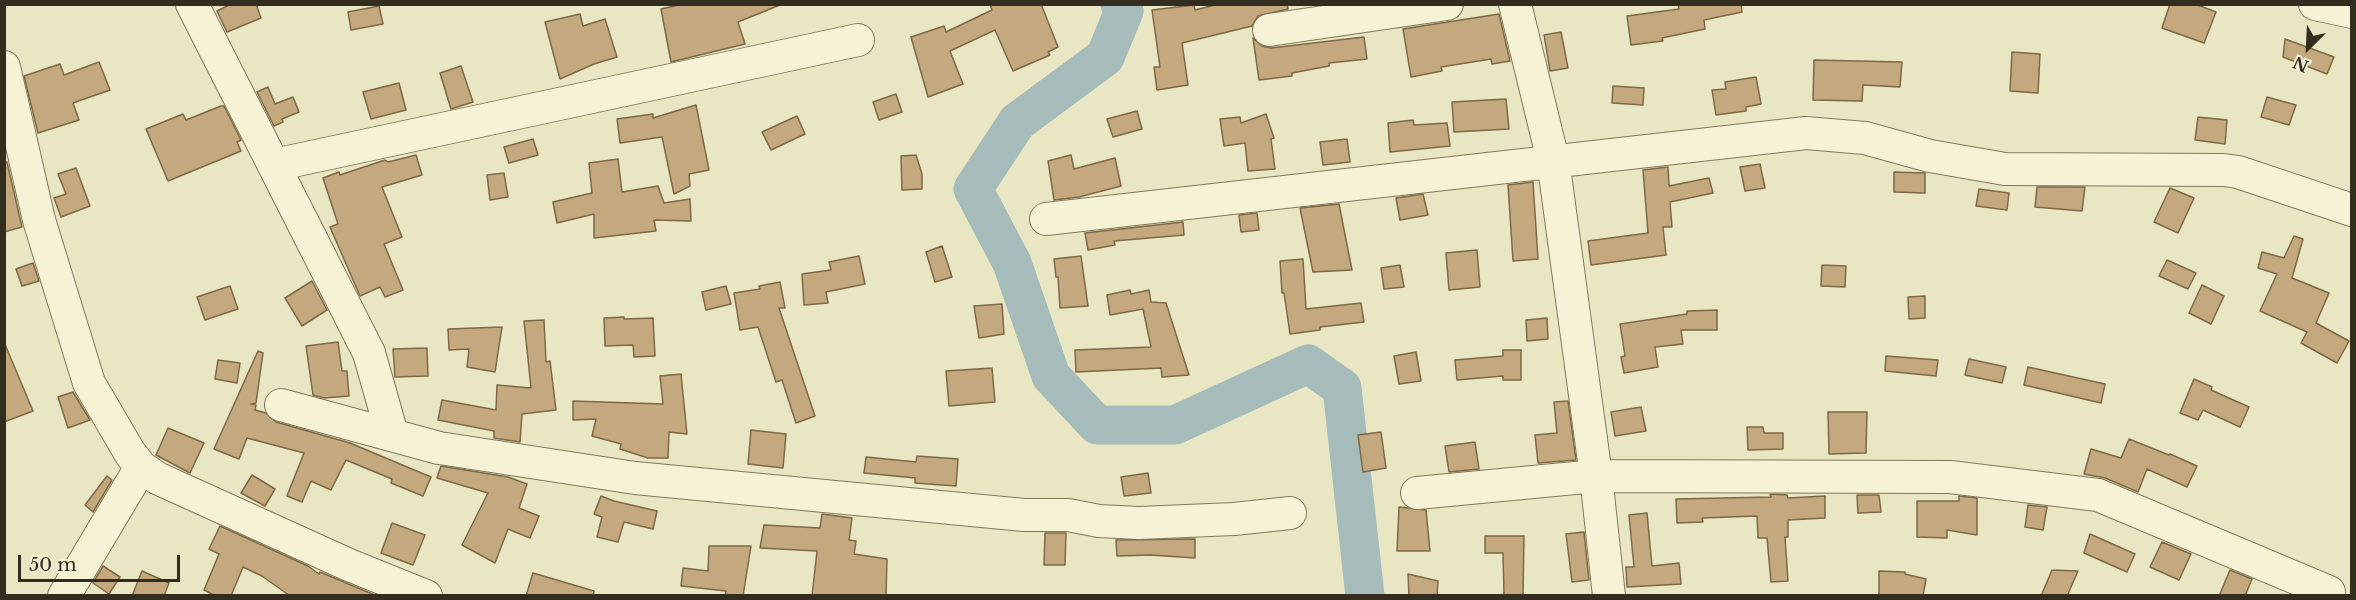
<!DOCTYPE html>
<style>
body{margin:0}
#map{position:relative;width:2356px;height:600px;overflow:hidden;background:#e9e6c3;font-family:"Libre Baskerville",serif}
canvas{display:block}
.frame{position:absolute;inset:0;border:6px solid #332d1f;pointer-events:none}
.north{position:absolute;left:2278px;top:18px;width:60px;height:60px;-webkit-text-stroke:4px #f1efd2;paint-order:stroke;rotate:204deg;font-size:16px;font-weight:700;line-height:24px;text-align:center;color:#332d1f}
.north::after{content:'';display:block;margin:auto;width:21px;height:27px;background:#332d1f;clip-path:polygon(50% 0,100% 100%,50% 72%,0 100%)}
.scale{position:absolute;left:18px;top:555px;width:162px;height:27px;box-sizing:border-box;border:3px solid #332d1f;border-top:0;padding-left:8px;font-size:18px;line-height:21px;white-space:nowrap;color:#332d1f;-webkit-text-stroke:4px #f1efd2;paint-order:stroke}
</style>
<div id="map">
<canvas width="2356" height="600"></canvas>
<div class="frame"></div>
<div class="north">N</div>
<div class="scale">50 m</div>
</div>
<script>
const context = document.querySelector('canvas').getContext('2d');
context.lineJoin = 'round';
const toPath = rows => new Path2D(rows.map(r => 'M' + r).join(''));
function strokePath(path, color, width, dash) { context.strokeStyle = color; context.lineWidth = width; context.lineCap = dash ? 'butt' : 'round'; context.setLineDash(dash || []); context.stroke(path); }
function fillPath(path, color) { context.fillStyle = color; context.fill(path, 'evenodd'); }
strokePath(toPath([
 [1120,4,1124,11,1105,57,1017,122,973,189,1012,263,1051,376,1097,425,1175,425,1308,364,1342,388,1365,596]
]), '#a5bcba', 39);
const building = toPath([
 [231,4,256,4,261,18,227,32,217,11,231,4],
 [684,4,780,4,780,5,738,22,745,44,671,62,661,9,684,4],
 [990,4,1041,4,1058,47,1048,52,1050,55,1013,71,995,30,950,51,963,84,928,97,911,37,944,26,946,32,992,10,990,4],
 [1219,4,1287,4,1288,9,1258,16,1252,26,1182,43,1188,85,1157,90,1154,67,1160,67,1152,10,1194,5,1195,10,1219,4],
 [1678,4,1741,4,1742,12,1704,20,1705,29,1662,38,1663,41,1631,45,1627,16,1679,9,1678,4],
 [2170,4,2195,4,2216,12,2204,43,2162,28,2170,4],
 [379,6,383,24,351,30,348,12,379,6],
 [580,14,583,26,605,19,617,57,594,64,560,79,545,22,580,14],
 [1499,14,1510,61,1492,64,1491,59,1441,67,1442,71,1411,77,1403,29,1499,14],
 [1561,32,1568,68,1550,71,1544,35,1561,32],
 [1364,37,1367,59,1329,63,1329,66,1292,73,1292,76,1259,80,1253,38,1262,46,1271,48,1364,37],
 [2285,39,2334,57,2327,74,2283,57,2285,39],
 [2012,52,2040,54,2038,93,2010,91,2012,52],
 [1814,60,1902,62,1900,87,1863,85,1862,101,1813,100,1814,60],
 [99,62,110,90,73,103,79,120,38,133,24,76,60,64,64,75,99,62],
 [461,66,473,102,451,109,440,73,461,66],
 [1756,77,1761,104,1746,107,1746,111,1716,115,1712,90,1726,89,1725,82,1756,77],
 [399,83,406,110,371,119,363,92,399,83],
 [1613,86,1644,88,1643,105,1612,103,1613,86],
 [268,87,275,104,293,97,299,112,282,119,283,122,274,126,257,92,268,87],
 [896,94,902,112,879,120,873,102,896,94],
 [2267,97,2296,105,2289,125,2261,117,2267,97],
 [1506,99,1509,129,1454,132,1452,102,1506,99],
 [696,105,709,170,689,174,690,186,674,194,662,137,620,143,617,119,653,114,653,118,696,105],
 [221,106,224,106,241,140,237,142,241,151,168,181,146,129,183,114,186,120,221,106],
 [1137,111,1142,129,1113,137,1107,119,1137,111],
 [1266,114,1274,138,1271,139,1275,169,1248,171,1245,143,1224,146,1220,119,1240,117,1241,123,1266,114],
 [797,116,805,134,771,150,762,132,797,116],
 [2198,117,2227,120,2225,144,2195,140,2198,117],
 [1413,120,1414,125,1447,123,1450,146,1390,152,1388,123,1413,120],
 [533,139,538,155,509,163,504,147,533,139],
 [1347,139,1350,162,1323,165,1320,142,1347,139],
 [416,155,422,175,382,187,402,237,384,244,403,290,385,297,380,287,360,296,330,227,338,224,323,178,339,172,340,175,385,160,388,162,416,155],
 [916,155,922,174,922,189,902,190,901,156,916,155],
 [1071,155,1074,169,1115,158,1121,186,1079,197,1054,200,1048,161,1071,155],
 [618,159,622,192,658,186,664,203,690,199,691,221,654,220,656,231,594,238,594,214,557,223,553,202,592,193,589,163,618,159],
 [4,162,7,162,22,227,4,232,4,162],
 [1760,164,1765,188,1745,191,1740,167,1760,164],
 [1668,167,1669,186,1709,178,1713,193,1670,202,1672,227,1663,227,1666,255,1591,265,1588,241,1648,233,1643,170,1668,167],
 [76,168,90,206,61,217,54,198,66,194,58,174,76,168],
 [1894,172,1925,173,1925,193,1894,192,1894,172],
 [504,173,508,197,490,200,487,175,504,173],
 [1533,182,1538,259,1513,261,1508,185,1533,182],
 [2037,187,2085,187,2082,211,2035,207,2037,187],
 [2170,188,2194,198,2178,233,2154,222,2170,188],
 [1979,189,2009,193,2007,210,1976,206,1979,189],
 [1423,194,1428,215,1400,220,1396,198,1423,194],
 [1339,204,1352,270,1313,272,1300,208,1339,204],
 [1257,213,1259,230,1241,232,1239,215,1257,213],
 [1183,222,1184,235,1114,241,1115,245,1088,250,1085,233,1183,222],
 [2294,236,2303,239,2292,278,2329,293,2316,323,2349,341,2337,363,2301,343,2307,332,2260,311,2277,274,2258,268,2262,252,2284,258,2294,236],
 [942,246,952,277,935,282,926,252,942,246],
 [1477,250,1480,287,1449,290,1446,253,1477,250],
 [859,256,865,284,826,292,828,303,804,305,802,274,831,270,829,262,859,256],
 [1081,256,1088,306,1060,308,1058,277,1056,277,1054,259,1081,256],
 [1303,259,1306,309,1361,303,1364,322,1320,327,1320,330,1290,334,1284,293,1282,293,1280,261,1303,259],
 [2167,260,2196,273,2188,289,2159,276,2167,260],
 [33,263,39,281,22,286,16,269,33,263],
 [1400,265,1404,287,1384,289,1381,268,1400,265],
 [1822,265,1846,266,1845,287,1821,286,1822,265],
 [312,281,327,310,302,326,285,298,312,281],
 [780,282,785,308,779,308,815,416,796,423,782,380,776,382,758,327,740,330,734,293,760,289,759,286,780,282],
 [2202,285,2224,296,2211,324,2189,313,2202,285],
 [230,286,238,309,205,320,197,297,230,286],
 [726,286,731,304,706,310,702,292,726,286],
 [1130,290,1131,294,1149,290,1151,302,1166,303,1189,375,1162,377,1161,368,1076,372,1075,350,1151,347,1143,309,1110,315,1107,295,1130,290],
 [1925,296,1925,318,1909,319,1908,297,1925,296],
 [1002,304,1004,334,979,338,974,306,1002,304],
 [1717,310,1717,330,1681,330,1683,344,1655,347,1658,367,1624,373,1621,357,1625,356,1620,324,1687,314,1687,311,1717,310],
 [624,317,624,319,653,318,655,356,634,357,633,345,605,346,604,318,624,317],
 [1547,318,1548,339,1527,341,1526,320,1547,318],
 [544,320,546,362,550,361,556,410,522,414,520,442,494,438,494,431,438,420,442,400,496,410,497,385,531,388,524,321,544,320],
 [502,327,495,372,467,367,469,349,449,350,448,329,502,327],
 [4,342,33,411,4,422,4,342],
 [338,342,342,371,347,371,349,396,324,398,313,395,306,346,338,342],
 [427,348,428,376,395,377,393,349,427,348],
 [1503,350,1521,350,1521,380,1503,380,1503,376,1457,380,1455,360,1503,356,1503,350],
 [258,351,263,353,256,403,251,404,256,405,255,410,266,413,276,422,350,443,431,477,423,496,391,483,392,479,346,460,331,490,311,481,302,502,287,496,304,453,247,438,239,459,214,449,258,351],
 [1416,352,1421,381,1399,384,1394,356,1416,352],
 [1886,356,1938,360,1936,376,1885,371,1886,356],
 [1969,359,2006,367,2002,383,1965,375,1969,359],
 [218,360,240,363,237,383,215,379,218,360],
 [2028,367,2105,384,2101,403,2024,385,2028,367],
 [992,368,995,402,949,406,946,371,992,368],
 [681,374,687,434,669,432,668,458,648,458,620,449,621,444,592,436,596,419,573,420,573,401,663,404,660,376,681,374],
 [2194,379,2212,387,2211,390,2249,407,2240,427,2203,410,2198,420,2180,413,2194,379],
 [73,392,90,420,68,428,58,397,73,392],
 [1568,401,1576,460,1538,463,1535,435,1557,433,1554,402,1568,401],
 [1641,407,1646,431,1615,436,1611,412,1641,407],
 [1828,412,1867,412,1866,453,1829,454,1828,412],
 [1747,427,1763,427,1764,433,1783,433,1783,449,1748,450,1747,427],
 [168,428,204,443,190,473,156,455,168,428],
 [751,430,786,434,783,468,748,464,751,430],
 [1381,432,1386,468,1363,472,1358,435,1381,432],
 [2129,439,2169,455,2170,454,2197,466,2187,487,2147,469,2138,492,2105,478,2084,474,2091,449,2121,458,2129,439],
 [1475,442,1479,469,1449,472,1445,446,1475,442],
 [917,456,958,459,956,486,915,483,915,478,864,473,866,457,916,462,917,456],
 [441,466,508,477,527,484,519,508,539,516,530,538,508,529,495,563,462,545,488,493,437,478,441,466],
 [1148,473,1151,493,1124,496,1121,477,1148,473],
 [252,475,275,489,265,506,241,493,252,475],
 [107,476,112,480,93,512,85,505,107,476],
 [1770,494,1787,495,1788,498,1825,496,1825,518,1788,520,1788,537,1785,537,1788,581,1771,582,1767,538,1758,538,1757,516,1702,518,1703,522,1677,523,1676,499,1771,497,1770,494],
 [1857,495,1879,495,1881,512,1858,513,1857,495],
 [601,496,614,501,657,511,653,529,624,522,618,542,597,537,602,517,594,514,601,496],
 [1959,496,1977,498,1977,535,1947,530,1947,538,1917,537,1917,501,1959,501,1959,496],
 [2028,505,2047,507,2043,530,2025,527,2028,505],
 [1399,507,1426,510,1430,551,1397,551,1399,507],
 [1647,513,1652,566,1679,563,1681,584,1627,587,1626,567,1634,567,1629,515,1647,513],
 [822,514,852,518,849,540,856,541,854,554,887,559,886,596,812,596,817,551,760,548,764,525,820,528,822,514],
 [392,523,425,535,413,565,381,553,392,523],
 [220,526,308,566,319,574,320,572,377,596,290,596,262,576,243,567,231,596,216,596,204,590,219,554,209,549,220,526],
 [1584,532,1589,580,1572,582,1566,534,1584,532],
 [1045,533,1066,533,1065,565,1044,565,1045,533],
 [2090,534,2135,554,2127,572,2084,553,2090,534],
 [1485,536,1524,536,1523,596,1504,596,1503,553,1485,553,1485,536],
 [1195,539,1195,558,1150,555,1117,556,1116,540,1195,539],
 [2162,542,2191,554,2179,580,2150,567,2162,542],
 [709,546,751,546,743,596,725,596,726,591,681,586,683,568,708,571,709,546],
 [103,566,120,577,109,594,93,583,103,566],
 [2052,570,2078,571,2067,596,2041,596,2052,570],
 [2230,570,2252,579,2245,596,2219,596,2230,570],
 [142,571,169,583,164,596,132,596,142,571],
 [1879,571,1905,572,1905,574,1926,579,1923,596,1879,596,1879,571],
 [533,573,594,591,593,596,526,596,533,573],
 [1408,574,1438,581,1437,596,1409,596,1408,574]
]);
fillPath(building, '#c3a97d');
strokePath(building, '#7e6845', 1.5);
const minor = toPath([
 [192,4,369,353,392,434],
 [1515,4,1553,160,1596,476,1609,596],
 [2315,4,2352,12],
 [1269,30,1447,4],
 [4,67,39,220,89,383,130,453,141,467,157,478,349,565,426,596],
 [274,165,858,40],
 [1046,219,1806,133,1865,138,1930,156,2005,169,2224,170,2238,172,2352,210],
 [281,405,439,448,635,478,1024,515,1068,515,1099,521,1139,523,1234,519,1290,513],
 [1417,493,1596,476,1950,477,2098,495,2329,592],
 [64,596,141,467]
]);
strokePath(minor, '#81785c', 34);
strokePath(minor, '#f5f2d6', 32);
</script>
